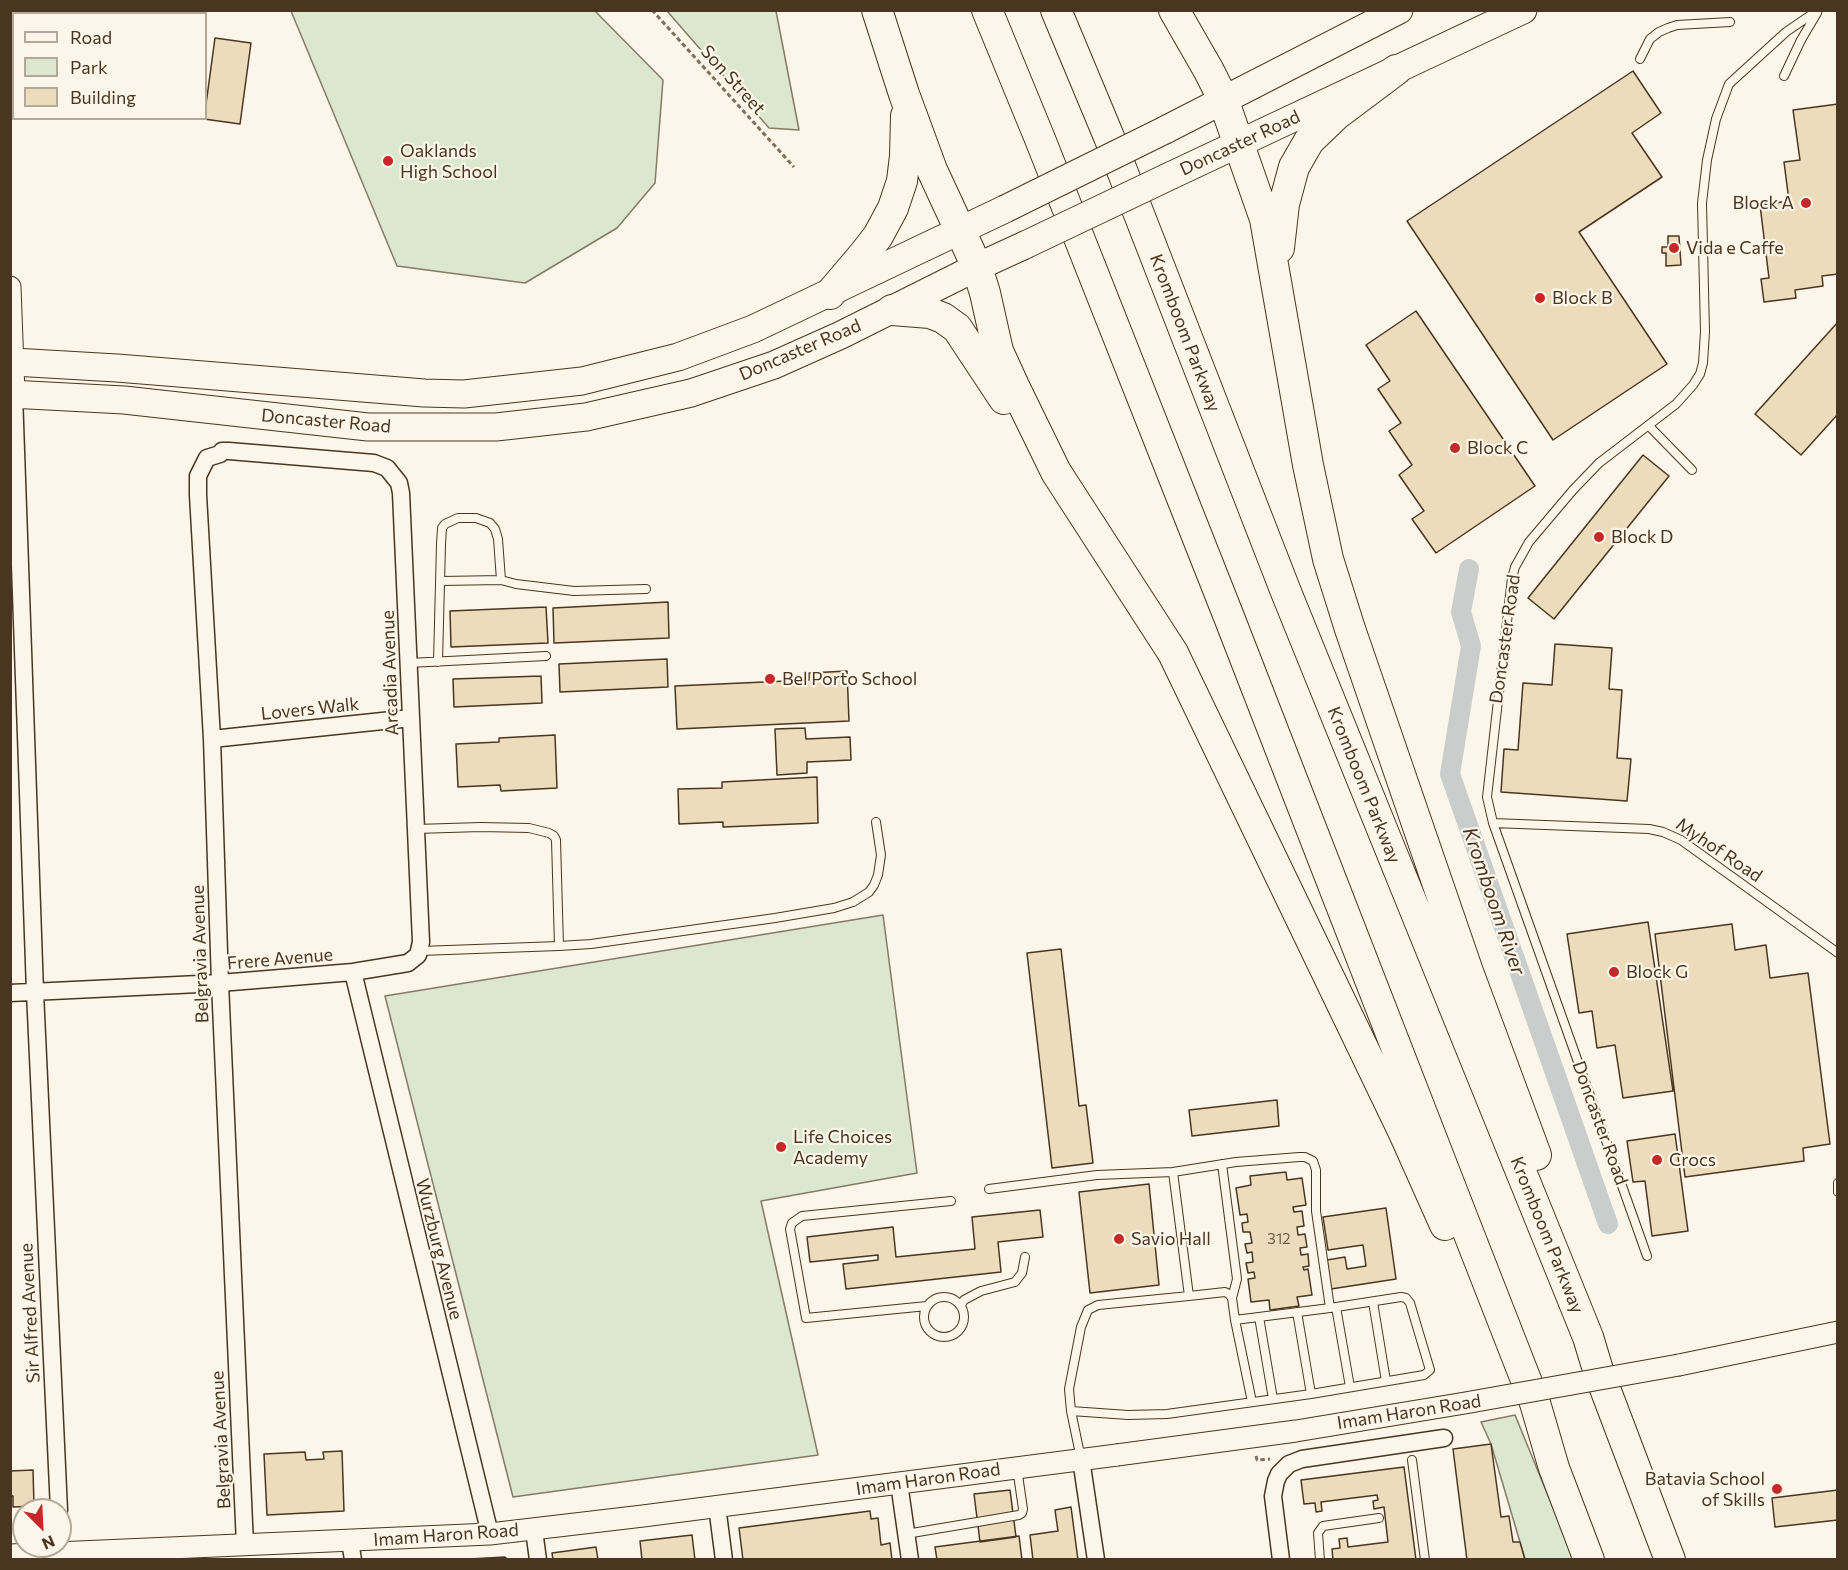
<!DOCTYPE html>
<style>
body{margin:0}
#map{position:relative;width:1848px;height:1570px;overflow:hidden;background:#fbf6e9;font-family:Commissioner,sans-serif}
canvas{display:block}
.frame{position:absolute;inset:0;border:12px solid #4a3520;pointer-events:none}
.legend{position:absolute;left:12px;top:12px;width:195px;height:108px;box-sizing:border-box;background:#fbf6e9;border:2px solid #b4a999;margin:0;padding:8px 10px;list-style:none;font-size:18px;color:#4a3520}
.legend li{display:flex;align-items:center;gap:12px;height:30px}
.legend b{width:30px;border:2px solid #b4a999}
.north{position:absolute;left:12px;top:1498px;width:60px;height:60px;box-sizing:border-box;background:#fbf6e9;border:2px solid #b4a999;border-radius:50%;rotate:156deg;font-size:16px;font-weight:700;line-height:24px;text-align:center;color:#4a3520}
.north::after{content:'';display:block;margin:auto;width:21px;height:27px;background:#c62828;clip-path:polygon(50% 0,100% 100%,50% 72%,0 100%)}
</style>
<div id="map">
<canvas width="1848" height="1570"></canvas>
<div class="frame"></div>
<ul class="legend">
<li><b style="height:8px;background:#fbf6e9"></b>Road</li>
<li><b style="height:16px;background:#dce7d0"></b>Park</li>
<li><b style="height:16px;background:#ecdcbc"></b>Building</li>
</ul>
<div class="north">N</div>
</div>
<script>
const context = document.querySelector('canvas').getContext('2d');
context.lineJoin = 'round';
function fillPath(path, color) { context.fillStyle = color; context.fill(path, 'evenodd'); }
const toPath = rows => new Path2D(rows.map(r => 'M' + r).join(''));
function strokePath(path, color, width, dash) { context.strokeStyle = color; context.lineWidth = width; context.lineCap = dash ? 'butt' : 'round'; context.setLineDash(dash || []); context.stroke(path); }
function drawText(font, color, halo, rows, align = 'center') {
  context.font = font + ' Commissioner,sans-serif'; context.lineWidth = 4.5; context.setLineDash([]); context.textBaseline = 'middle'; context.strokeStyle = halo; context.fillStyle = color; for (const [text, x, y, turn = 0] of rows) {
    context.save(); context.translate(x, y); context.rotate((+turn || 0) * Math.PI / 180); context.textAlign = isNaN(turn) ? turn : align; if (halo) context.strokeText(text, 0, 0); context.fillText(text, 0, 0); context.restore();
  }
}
const green = toPath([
 [291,11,595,11,663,80,655,183,617,228,525,283,397,266,291,11],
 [667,11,776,11,799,130,769,128,667,11],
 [883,915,917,1173,761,1201,818,1455,513,1497,385,996,883,915],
 [1515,1415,1574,1559,1525,1559,1491,1444,1481,1422,1515,1415]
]);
fillPath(green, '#dce7d0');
strokePath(green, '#887966', 1.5);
strokePath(toPath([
 [1469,569,1461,612,1471,646,1450,774,1608,1224]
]), '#c9cecd', 20);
const building = toPath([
 [215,38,251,43,240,124,204,119,215,38],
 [1633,71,1661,113,1632,133,1662,177,1579,232,1667,364,1553,440,1407,221,1633,71],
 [1838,104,1838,274,1822,276,1823,286,1795,290,1796,298,1764,302,1761,279,1769,278,1760,205,1789,201,1784,162,1800,160,1793,110,1838,104],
 [1668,236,1679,236,1681,265,1666,266,1666,253,1662,253,1662,247,1668,247,1668,236],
 [1416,311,1535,486,1436,553,1412,519,1424,511,1399,475,1412,465,1389,431,1401,423,1378,389,1390,381,1366,345,1416,311],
 [1838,322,1838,414,1801,455,1755,414,1838,322],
 [1643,455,1669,476,1554,619,1528,598,1643,455],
 [668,602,669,638,554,643,553,608,668,602],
 [546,607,548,643,451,647,450,611,546,607],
 [1555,644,1612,648,1609,689,1622,690,1617,758,1631,759,1627,801,1501,792,1504,749,1518,750,1523,683,1552,685,1555,644],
 [667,659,668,687,560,692,559,664,667,659],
 [847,671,849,721,677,729,675,686,809,680,809,673,847,671],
 [541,676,542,703,454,707,453,679,541,676],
 [805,728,806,739,850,737,851,760,807,762,807,773,777,775,775,729,805,728],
 [555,735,557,788,501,791,500,785,458,787,456,744,499,742,499,738,555,735],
 [817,777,818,823,723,827,723,822,679,824,678,789,722,788,722,782,817,777],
 [1648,922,1673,1091,1623,1098,1615,1045,1597,1048,1592,1011,1579,1013,1567,934,1648,922],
 [1732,924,1735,950,1766,945,1770,978,1808,973,1830,1144,1803,1148,1804,1161,1685,1177,1655,934,1732,924],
 [1061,949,1079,1106,1086,1105,1093,1163,1052,1168,1027,953,1061,949],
 [1277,1100,1279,1126,1192,1136,1189,1110,1277,1100],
 [1675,1134,1688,1231,1652,1236,1645,1181,1633,1182,1627,1141,1675,1134],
 [1286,1172,1287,1180,1302,1178,1306,1205,1293,1207,1294,1212,1302,1211,1304,1226,1297,1227,1298,1235,1305,1234,1307,1247,1300,1248,1301,1255,1308,1254,1309,1266,1303,1267,1304,1270,1308,1269,1312,1295,1297,1297,1299,1306,1270,1310,1269,1300,1251,1302,1248,1279,1255,1278,1254,1272,1248,1273,1246,1263,1253,1262,1252,1252,1247,1253,1245,1244,1252,1243,1250,1232,1243,1232,1242,1223,1248,1222,1247,1214,1240,1215,1236,1188,1251,1185,1250,1176,1286,1172],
 [1149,1184,1159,1285,1090,1293,1079,1192,1149,1184],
 [1386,1208,1396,1279,1331,1289,1327,1260,1345,1257,1347,1269,1366,1266,1363,1245,1328,1250,1323,1217,1386,1208],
 [1040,1210,1043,1237,998,1242,1001,1272,846,1289,843,1264,878,1260,878,1255,810,1262,807,1237,893,1227,896,1257,975,1249,972,1217,1040,1210],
 [1491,1444,1501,1517,1509,1516,1513,1542,1520,1542,1525,1560,1467,1560,1453,1449,1491,1444],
 [342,1451,344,1511,267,1515,264,1454,305,1452,306,1460,324,1459,323,1452,342,1451],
 [1404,1467,1416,1560,1333,1560,1332,1549,1340,1548,1339,1539,1347,1538,1348,1547,1388,1542,1384,1507,1374,1509,1373,1501,1378,1500,1377,1495,1321,1502,1322,1511,1316,1512,1315,1503,1304,1504,1301,1480,1404,1467],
 [33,1470,34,1506,13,1507,13,1496,10,1496,10,1471,33,1470],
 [1010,1490,1016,1537,980,1542,974,1494,1010,1490],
 [1838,1490,1838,1520,1775,1527,1772,1498,1838,1490],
 [1071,1507,1078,1560,1033,1560,1030,1535,1058,1531,1055,1510,1071,1507],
 [870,1511,871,1519,878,1518,881,1545,890,1543,892,1560,743,1560,739,1528,870,1511],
 [692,1535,695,1560,642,1560,640,1541,692,1535],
 [1019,1536,1022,1560,937,1560,935,1547,1019,1536],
 [596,1547,598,1560,553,1560,552,1553,596,1547],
 [505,1557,508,1560,469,1559,505,1557]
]);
fillPath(building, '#ecdcbc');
strokePath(building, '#4a3520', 1.5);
const service = toPath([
 [1640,59,1650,39,1659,32,1668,28,1677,25,1730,22],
 [1784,76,1801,40,1817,13],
 [1649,426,1692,470],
 [441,581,501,580,516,584,574,591,646,589],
 [438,662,441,544,442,528,445,524,458,518,476,518,490,523,495,529,498,539,501,580],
 [409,663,546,656],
 [1493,823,1649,829,1663,832,1681,840,1838,953],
 [416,829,481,827,529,828,549,833,554,836,556,840,559,946,420,951],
 [559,946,591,944,775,918,834,908,853,902,869,892,874,885,878,875,881,855,876,822],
 [1222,1164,1237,1279,1232,1298],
 [1838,1183,1838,1192],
 [989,1189,1097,1175,1173,1172],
 [1647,1256,1493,823,1487,797,1512,578,1515,567,1529,542,1573,490,1599,463,1676,404,1693,385,1700,374,1703,363,1705,332,1702,203,1707,160,1716,119,1729,84,1786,32,1818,10],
 '924 1317a20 20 0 1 1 40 0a20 20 0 1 1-40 0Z',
 [1373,1302,1386,1381],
 [961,1305,964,1300,981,1291,1015,1282,1022,1273,1025,1257],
 [927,1306,806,1318,790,1229,792,1223,802,1216,951,1201],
 [1336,1307,1350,1387],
 [1297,1312,1311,1394],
 [1259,1317,1273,1399],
 [1235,1320,1252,1402],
 [1071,1411,1069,1389,1081,1327,1088,1310,1098,1305,1189,1296],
 [1081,1459,1071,1411,1128,1415,1167,1414,1311,1394,1424,1375,1430,1370,1410,1303,1406,1298,1401,1297,1330,1308,1235,1320,1232,1298,1229,1294,1225,1292,1189,1296,1173,1172,1236,1162,1299,1157,1305,1157,1313,1161,1316,1170,1316,1211,1330,1308],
 [1412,1460,1425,1560],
 [906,1534,1019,1515,1022,1513,1023,1509,1017,1468],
 [1320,1560,1318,1533,1323,1526,1379,1518]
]);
const minor = toPath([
 [14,394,35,992,59,1510],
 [212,739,411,718],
 [353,972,490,1534],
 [10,993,220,983,353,972,408,963,418,955,421,942,401,493,399,483,387,468,374,463,229,451,222,451,220,454,207,458,198,476,198,495,212,739,220,983,245,1545],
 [1081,1459,1096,1560],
 [899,1483,910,1560],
 [717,1506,724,1560],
 [534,1530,538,1560],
 [350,1541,353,1560],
 [1281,1560,1273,1496,1276,1481,1279,1474,1289,1464,1302,1459,1444,1438]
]);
const tertiary = toPath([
 [10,287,14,394],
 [1679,1365,1838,1332],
 [10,1555,490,1534,643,1516,1117,1455]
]);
const primary = toPath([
 [1165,130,1399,10],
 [1172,175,1523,10],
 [13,362,117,368,424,393,464,394,582,381,678,357,753,329,1005,209],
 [10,394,124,400,368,427,496,427,586,417,691,393,774,365,841,335,977,267,1025,245]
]);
const motorway = toPath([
 [877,10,904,94,932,170,977,267,985,293,998,351,1014,386,1056,472,1173,653,1403,1131,1445,1225],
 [987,10,1040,139,1229,617,1463,1219,1535,1403,1554,1468,1589,1560],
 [1056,10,1109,137,1286,592,1588,1337,1598,1370,1670,1560],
 [1174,10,1209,71,1223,99,1265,219,1308,465,1328,559,1350,629,1467,969,1536,1155],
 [1279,248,1284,204,1294,167,1309,141,1336,115,1396,70],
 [830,294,864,254,878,236,893,208,902,181,905,156,906,116],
 [892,310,930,313,943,318,957,328,1004,399]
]);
strokePath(service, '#4a3520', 10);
strokePath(minor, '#4a3520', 19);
strokePath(tertiary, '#4a3520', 23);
strokePath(primary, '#4a3520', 29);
strokePath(motorway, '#4a3520', 32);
strokePath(toPath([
 [652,10,794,167],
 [1256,1456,1257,1460,1270,1459]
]), '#7f6f5c', 3, [4.5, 3]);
strokePath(service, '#fbf6e9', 8);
strokePath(minor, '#fbf6e9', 16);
strokePath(tertiary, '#fbf6e9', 21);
strokePath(primary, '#fbf6e9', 27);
strokePath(motorway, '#fbf6e9', 30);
const tertiaryBridge = toPath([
 [1117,1455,1296,1431,1465,1403,1679,1365]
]);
const primaryBridge = toPath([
 [1005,209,1165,130],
 [1025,245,1172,175]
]);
strokePath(tertiaryBridge, '#4a3520', 23, []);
strokePath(primaryBridge, '#4a3520', 29, []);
strokePath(tertiaryBridge, '#fbf6e9', 21);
strokePath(primaryBridge, '#fbf6e9', 27);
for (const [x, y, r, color] of [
 [388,161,6,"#c62828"],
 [1806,203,6,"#c62828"],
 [1674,248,6,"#c62828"],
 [1540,298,6,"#c62828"],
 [1455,448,6,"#c62828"],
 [1599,537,6,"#c62828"],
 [770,679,6,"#c62828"],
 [1614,972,6,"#c62828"],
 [781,1147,6,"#c62828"],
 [1657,1160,6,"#c62828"],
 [1119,1239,6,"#c62828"],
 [1777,1489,6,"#c62828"]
]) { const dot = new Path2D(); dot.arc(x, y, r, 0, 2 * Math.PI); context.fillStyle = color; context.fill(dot); strokePath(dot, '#fbf6e9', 2); }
drawText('15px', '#725f47', null, [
 ["312",1279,1239]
]);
drawText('18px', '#4a3520', '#fbf6e9', [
 ["Son Street",733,80,48],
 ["Doncaster Road",1240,143,-25],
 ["Kromboom Parkway",1185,333,69],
 ["Doncaster Road",800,350,-23],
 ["Doncaster Road",326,421,5],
 ["Doncaster Road",1505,639,-82],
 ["Arcadia Avenue",390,673,-92],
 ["Lovers Walk",310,709,-6],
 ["Kromboom Parkway",1364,785,68],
 ["Myhof Road",1719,850,34],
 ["Belgravia Avenue",200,954,-92],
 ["Frere Avenue",280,959,-5],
 ["Doncaster Road",1600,1123,70],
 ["Kromboom Parkway",1547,1235,68],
 ["Wurzburg Avenue",439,1249,76],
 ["Sir Alfred Avenue",30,1313,-93],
 ["Imam Haron Road",1409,1412,-9],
 ["Belgravia Avenue",221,1440,-93],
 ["Imam Haron Road",928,1479,-8],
 ["Imam Haron Road",446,1535,-4]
]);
drawText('18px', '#4a3520', '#fbf6e9', [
 ["Oaklands",400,151],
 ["High School",400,172],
 ["Block A",1794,203,"right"],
 ["Vida e Caffe",1686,248],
 ["Block B",1552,298],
 ["Block C",1467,448],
 ["Block D",1611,537],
 ["Bel Porto School",782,679],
 ["Block G",1626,972],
 ["Life Choices",793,1137],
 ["Academy",793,1158],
 ["Crocs",1669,1160],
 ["Savio Hall",1131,1239],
 ["Batavia School",1765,1479,"right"],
 ["of Skills",1765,1500,"right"]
], 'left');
drawText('italic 20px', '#4a3520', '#fbf6e9', [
 ["Kromboom River",1494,901,71]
]);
</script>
